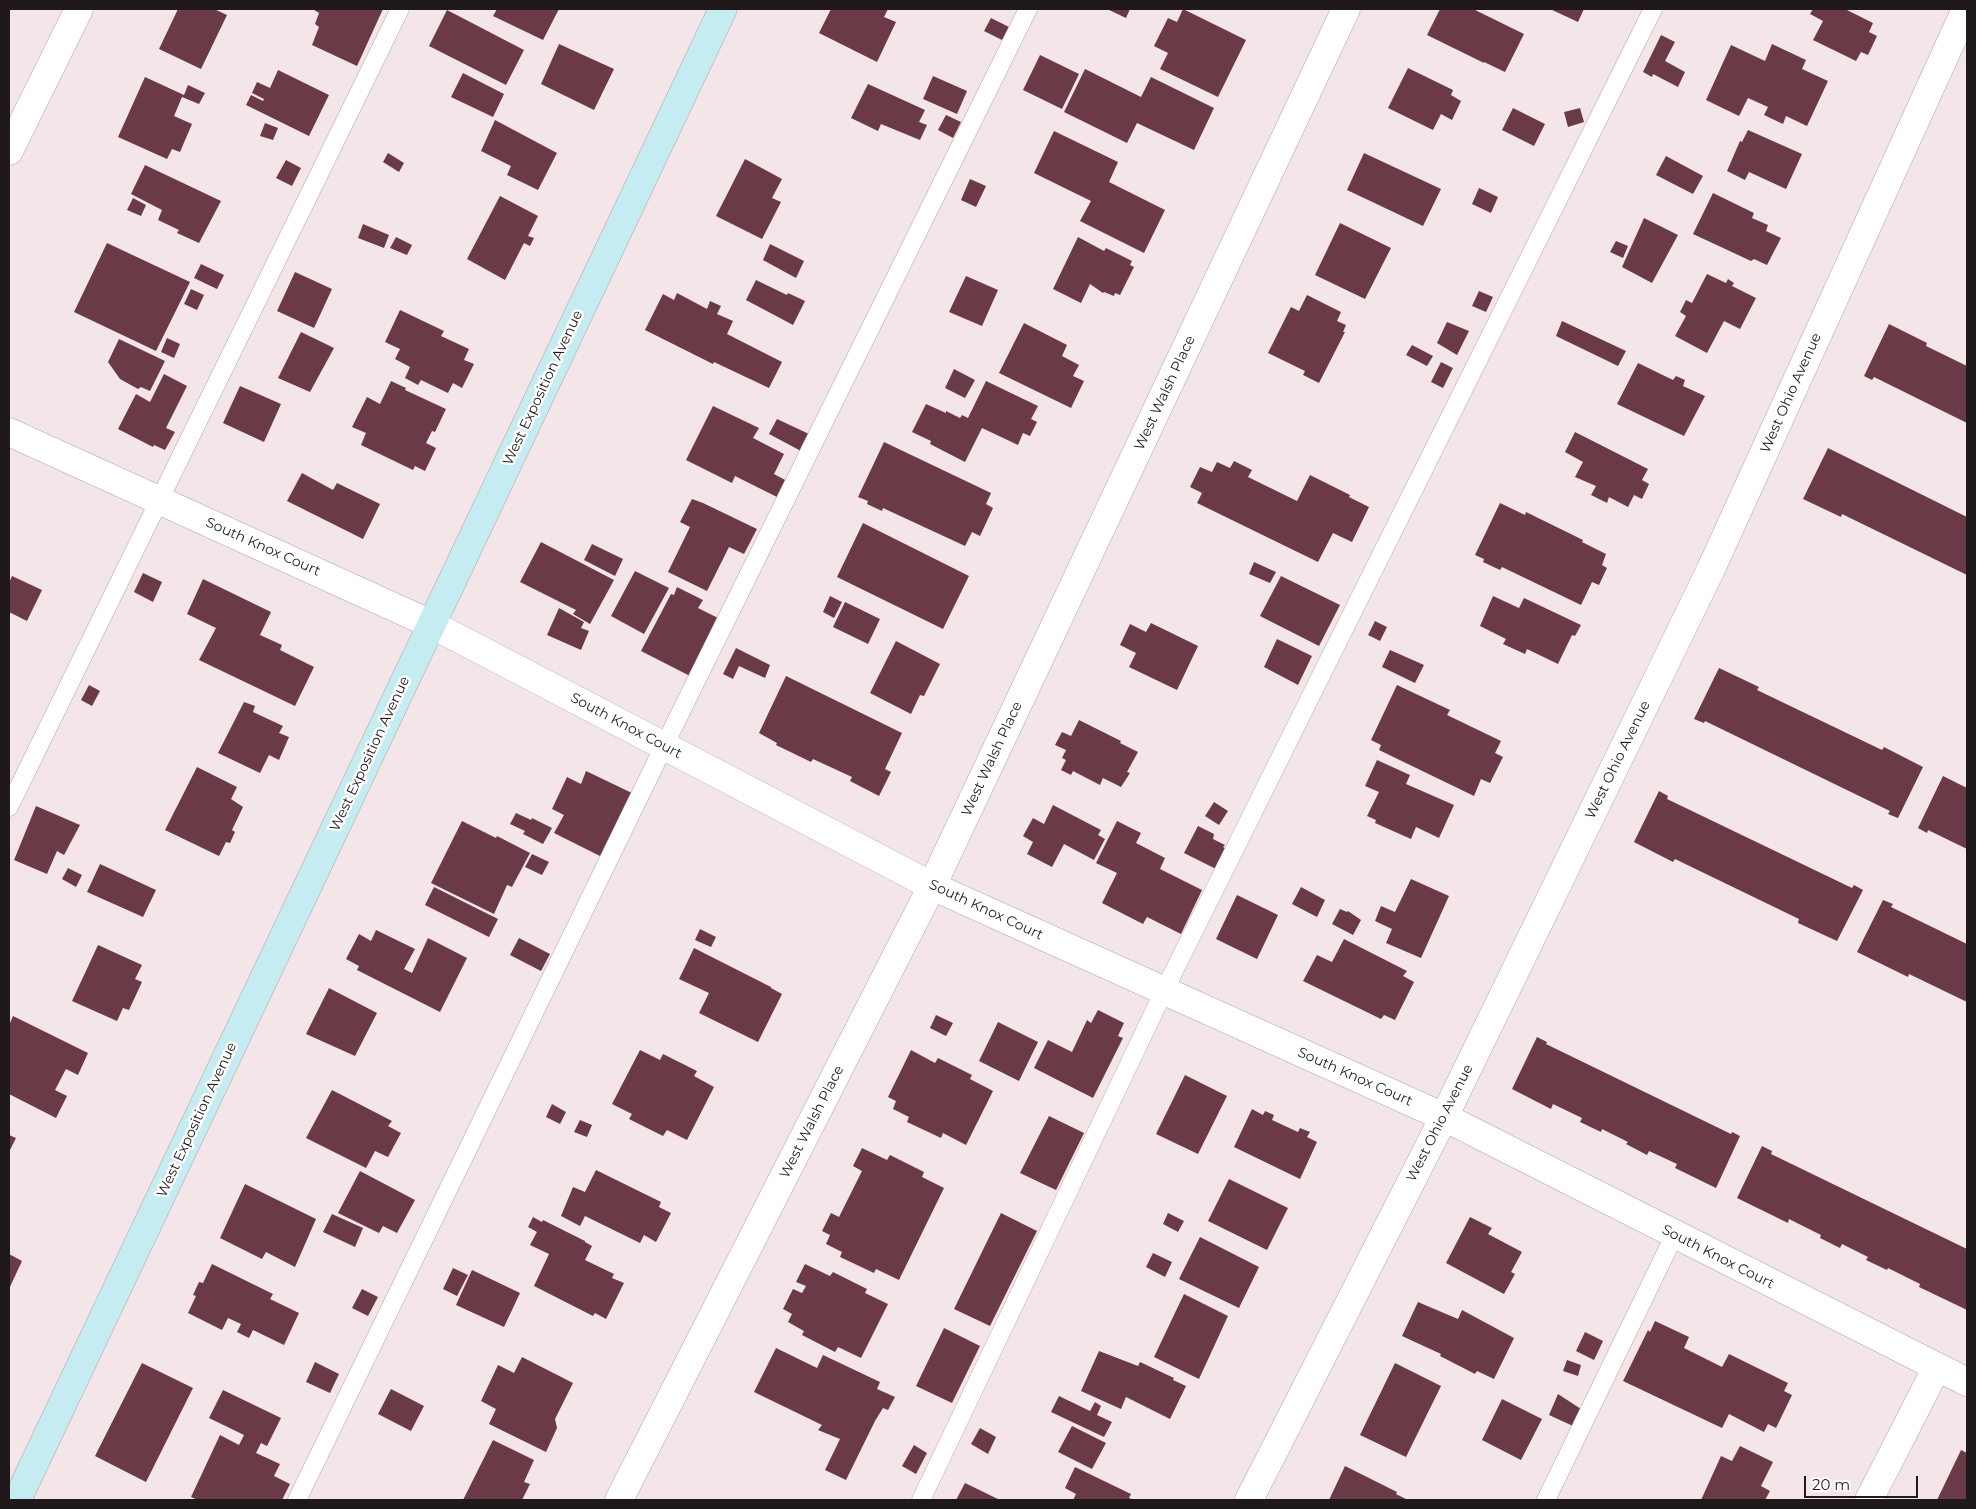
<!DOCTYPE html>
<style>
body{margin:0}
#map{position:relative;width:1976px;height:1509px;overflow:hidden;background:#f4e5e8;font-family:Montserrat,sans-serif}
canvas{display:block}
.frame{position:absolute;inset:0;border:10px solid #1f191b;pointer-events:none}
.scale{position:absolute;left:1804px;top:1476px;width:114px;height:22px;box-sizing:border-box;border:2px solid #1f191b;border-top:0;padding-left:6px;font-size:15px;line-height:18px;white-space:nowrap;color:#1f191b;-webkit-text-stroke:4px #fff;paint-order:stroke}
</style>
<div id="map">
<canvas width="1976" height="1509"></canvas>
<div class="frame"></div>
<div class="scale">20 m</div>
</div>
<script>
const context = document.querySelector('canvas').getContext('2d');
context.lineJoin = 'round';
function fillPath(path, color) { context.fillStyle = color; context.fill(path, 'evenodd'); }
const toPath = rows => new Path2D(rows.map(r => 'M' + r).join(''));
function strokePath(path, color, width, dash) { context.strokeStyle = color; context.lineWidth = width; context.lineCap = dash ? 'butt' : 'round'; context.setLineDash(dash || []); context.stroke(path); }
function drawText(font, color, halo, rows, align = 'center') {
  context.font = font + ' Montserrat,sans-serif'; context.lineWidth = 5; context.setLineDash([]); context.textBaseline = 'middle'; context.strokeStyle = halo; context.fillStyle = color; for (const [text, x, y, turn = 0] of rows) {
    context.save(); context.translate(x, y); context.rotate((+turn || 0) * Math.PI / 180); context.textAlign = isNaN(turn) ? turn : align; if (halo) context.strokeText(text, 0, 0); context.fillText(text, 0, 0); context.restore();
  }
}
fillPath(toPath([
 [178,9,214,9,227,15,201,69,159,49],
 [315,9,383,9,357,66,312,45,319,27,315,24,319,13,314,10],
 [497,9,559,9,543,40,493,16],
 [831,9,888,9,884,17,896,22,877,62,819,33],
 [1107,9,1130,9,1126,18],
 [1183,9,1246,40,1218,97,1160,69,1168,53,1154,46,1168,18,1177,22],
 [1440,9,1473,9,1524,34,1505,72,1484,62,1484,63,1427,35],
 [1550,9,1584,9,1578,22],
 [1813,9,1845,9,1873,23,1869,32,1877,36,1868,55,1861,52,1856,61,1813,40,1823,21,1810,14],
 [447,10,524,50,506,85,429,46],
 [991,18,1009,27,1002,40,984,31],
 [1661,35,1675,42,1665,61,1685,72,1678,87,1653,74,1652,77,1643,72],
 [559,44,614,69,594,110,541,84],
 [1772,44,1806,60,1802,69,1828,81,1807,126,1786,116,1783,124,1764,115,1768,107,1748,98,1739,116,1706,100,1731,45,1765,61],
 [1040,55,1079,74,1062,109,1023,90],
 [1408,68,1453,90,1451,95,1461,101,1452,120,1441,114,1433,130,1388,108],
 [1085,69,1141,97,1151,77,1214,108,1194,150,1137,123,1127,143,1064,112],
 [278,70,329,95,309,136,246,105,251,95,263,101,264,99,252,93,257,82,270,88],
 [463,73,504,94,493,117,451,97],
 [933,76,967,91,957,114,923,99],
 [145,77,184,95,188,85,205,93,199,104,182,97,174,116,192,124,180,152,172,149,167,159,118,137],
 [868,84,925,110,919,122,927,125,920,140,881,124,878,131,851,118],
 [1513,108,1545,124,1534,146,1502,130],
 [1580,108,1584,122,1568,127,1564,112],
 [946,115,961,122,953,138,938,130],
 [495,120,557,153,538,190,507,175,511,166,481,151],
 [265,123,278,128,273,140,260,136],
 [1748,130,1802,154,1786,189,1749,172,1745,180,1727,171,1740,141,1742,142],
 [1054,131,1118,162,1109,182,1165,210,1144,253,1080,221,1091,201,1034,173],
 [388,153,404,163,399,172,383,162],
 [1364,153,1441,189,1423,226,1347,190],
 [1666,156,1703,176,1693,194,1656,175],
 [745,159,782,179,772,198,781,202,762,239,716,216],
 [286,160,301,168,292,186,276,178],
 [145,165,221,201,199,243,177,233,179,230,158,220,162,210,131,194],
 [970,179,986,186,976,207,961,200],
 [1479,188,1498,197,1491,213,1472,204],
 [1713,193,1754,213,1752,218,1768,225,1766,231,1781,238,1767,265,1754,259,1751,261,1693,234],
 [500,196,538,216,528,236,534,238,530,246,524,243,505,280,467,259],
 [133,198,146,205,141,216,127,210],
 [1644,218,1678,235,1652,283,1622,267],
 [1340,223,1391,248,1365,299,1315,275],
 [363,224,389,235,384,248,358,238],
 [396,237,412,245,407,255,390,248],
 [1078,237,1104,251,1106,248,1132,261,1130,265,1134,267,1120,295,1115,293,1114,296,1104,292,1103,293,1090,284,1081,303,1053,289],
 [1616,241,1628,246,1623,258,1610,252],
 [107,243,190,282,156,351,74,312],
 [770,244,804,261,796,278,763,260],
 [201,264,224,275,217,289,194,278],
 [295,272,332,289,314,328,277,311],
 [1707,274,1726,283,1728,279,1734,283,1732,286,1756,298,1740,329,1724,321,1707,353,1675,336,1686,316,1680,312,1686,300,1692,303],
 [966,276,998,290,982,326,949,312],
 [756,280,787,295,788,293,805,301,793,325,746,300],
 [191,289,204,295,197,310,184,304],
 [1479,291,1493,297,1486,312,1472,306],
 [677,293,707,309,710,301,721,306,717,314,733,321,727,334,782,362,769,388,714,362,713,364,645,330,663,294,674,300],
 [1307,295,1341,312,1337,321,1346,325,1343,332,1345,332,1319,383,1303,375,1305,371,1268,353,1291,307,1299,311],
 [400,310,444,331,441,336,469,349,464,360,474,364,462,388,453,383,448,393,421,380,418,385,405,378,410,367,395,359,400,349,385,342],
 [1562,321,1626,351,1618,366,1556,336],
 [1447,322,1469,331,1457,355,1437,343],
 [1024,323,1067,345,1062,356,1079,365,1073,376,1084,381,1071,408,999,373],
 [1889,324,1927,343,1926,346,1967,366,1967,423,1874,377,1872,380,1864,376],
 [301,332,334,348,310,392,278,378],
 [167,338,180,344,174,358,161,352],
 [119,339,165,361,150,391,141,387,138,389,120,379,108,362],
 [1412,345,1433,356,1427,366,1406,355],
 [1441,362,1453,368,1443,388,1431,382],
 [1638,363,1673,380,1676,376,1685,380,1683,386,1705,396,1684,436,1617,404],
 [954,369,975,380,965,398,945,388],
 [164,374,187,386,166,428,175,432,165,450,154,445,153,447,118,429,136,394,150,402],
 [391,381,406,388,405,390,446,409,435,432,432,431,426,443,436,448,425,471,415,466,413,470,361,445,366,433,352,427,367,397,380,404],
 [986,381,1038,406,1031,419,1037,422,1030,436,1023,433,1018,445,982,428,965,462,930,444,931,441,912,432,926,404,946,413,946,411,960,418,962,415,968,418],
 [240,386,281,404,264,442,223,423],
 [713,406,759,428,753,438,784,454,774,474,787,481,779,498,735,476,732,483,686,460],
 [777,419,809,434,801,451,769,434],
 [1575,432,1648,469,1642,480,1649,484,1642,499,1634,495,1628,507,1609,497,1607,503,1591,495,1596,486,1575,477,1583,462,1565,452],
 [884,442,991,493,986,504,993,508,980,536,972,532,965,546,883,508,882,511,867,504,868,501,858,497],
 [1828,448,1967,517,1967,575,1842,514,1841,517,1803,499],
 [1234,461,1252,470,1248,477,1297,501,1310,475,1350,495,1349,497,1369,507,1352,542,1333,533,1318,562,1197,503,1202,493,1190,487,1200,467,1212,472,1217,462,1230,468],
 [302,473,333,490,337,483,380,504,363,539,287,501],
 [692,499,703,503,757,529,744,554,729,547,707,591,668,572,690,527,680,522],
 [1500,503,1525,515,1526,512,1583,540,1582,542,1606,554,1602,565,1607,568,1599,585,1592,582,1581,605,1502,567,1500,570,1483,562,1484,559,1475,555],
 [863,523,969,576,943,629,837,577],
 [541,542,614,580,590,624,573,614,576,610,520,582],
 [592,544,623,559,615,576,584,560],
 [1254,562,1276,572,1270,583,1249,574],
 [635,571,669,588,644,634,611,616],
 [143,573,162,582,153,602,134,592],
 [12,576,42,590,27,621,9,612,9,583],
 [1281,576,1340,605,1319,646,1260,616],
 [203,579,271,612,260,635,282,645,280,650,314,667,295,706,199,660,216,628,187,614],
 [677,587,703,600,698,608,720,619,692,677,641,651,671,594,674,595],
 [830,596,842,602,834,618,823,612],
 [1493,596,1519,608,1524,598,1581,625,1575,636,1572,635,1558,664,1527,649,1525,654,1503,644,1506,639,1480,626],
 [845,602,880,619,868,644,833,627],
 [559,608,584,622,581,628,589,631,581,650,547,635],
 [1375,621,1387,627,1380,641,1368,635],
 [1151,623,1198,646,1177,690,1129,667,1136,653,1120,645,1130,624,1146,632],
 [1277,639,1312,656,1298,685,1264,667],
 [896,641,940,664,924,696,920,695,911,714,870,693],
 [736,648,770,665,765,678,739,666,733,679,723,674],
 [1390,650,1424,665,1415,683,1382,667],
 [1719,668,1759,687,1757,690,1882,750,1884,747,1923,767,1898,818,1888,814,1890,811,1705,721,1704,723,1694,719],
 [786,676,902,733,885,769,891,772,879,796,850,781,852,777,813,759,811,762,776,745,777,743,759,733],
 [89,685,100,691,92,706,81,700],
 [1397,685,1450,710,1447,715,1501,741,1495,753,1503,757,1490,783,1481,779,1474,796,1379,750,1381,745,1371,740],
 [244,702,255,706,253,712,283,726,279,733,289,737,279,760,269,755,260,773,218,753],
 [1079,720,1121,741,1120,743,1138,752,1127,772,1130,773,1121,787,1103,778,1100,785,1073,771,1071,775,1061,770,1066,760,1062,758,1066,750,1055,745,1062,732,1071,736],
 [1377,760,1410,775,1406,784,1454,805,1439,838,1416,827,1411,839,1375,823,1376,820,1367,816,1379,792,1365,786],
 [197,767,237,787,231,799,243,807,232,830,235,832,230,843,226,842,219,856,165,830],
 [586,771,634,794,602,857,554,833,564,815,552,809,567,777,581,784],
 [1943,776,1967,788,1967,849,1928,830,1927,833,1918,828],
 [1659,791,1668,796,1667,799,1852,888,1854,885,1863,890,1837,941,1798,923,1799,919,1675,859,1673,862,1634,842],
 [1214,802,1228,811,1219,825,1205,816],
 [1053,805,1101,830,1098,835,1105,839,1094,860,1064,844,1052,867,1027,854,1033,842,1023,836,1033,818,1044,824],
 [36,806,80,825,64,855,57,851,47,874,14,860],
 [516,813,531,820,532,818,552,828,543,844,523,834,525,831,510,824],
 [462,821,496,838,497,836,530,853,512,887,507,885,494,914,431,883],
 [1117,821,1141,833,1136,843,1165,858,1160,869,1202,890,1181,934,1147,917,1143,924,1102,903,1117,873,1096,863],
 [1198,826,1214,834,1213,839,1225,845,1223,847,1228,850,1218,870,1184,853],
 [532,854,549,862,542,875,525,867],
 [100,864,156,890,143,917,87,892],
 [68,868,82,875,76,887,62,879],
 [1411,879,1449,896,1421,958,1386,943,1392,929,1375,921,1381,906,1395,912],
 [434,887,498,919,489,937,425,905],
 [1301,887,1325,900,1317,917,1292,904],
 [1237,895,1278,915,1257,959,1216,939],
 [1883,900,1893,904,1891,907,1967,944,1967,1002,1909,974,1908,977,1857,952],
 [1340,909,1347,912,1348,911,1361,920,1353,935,1332,924],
 [700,929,716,937,711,947,695,940],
 [376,930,415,949,404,969,412,973,428,938,467,958,440,1012,357,970,359,966,346,959,359,934,371,941],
 [519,938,550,954,541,971,510,955],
 [1344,939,1407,971,1403,976,1414,982,1395,1020,1384,1015,1381,1019,1303,981,1317,955,1332,962],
 [98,945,142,965,135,979,142,982,129,1010,123,1008,117,1021,72,1001],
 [694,948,771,987,771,988,782,994,758,1042,699,1013,709,993,679,979],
 [329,988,377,1013,355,1056,306,1034],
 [1098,1010,1124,1023,1118,1036,1123,1038,1093,1098,1034,1068,1048,1040,1072,1052,1087,1020,1091,1023],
 [936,1015,953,1023,946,1036,930,1028],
 [13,1016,88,1053,78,1075,66,1069,55,1090,67,1096,56,1118,9,1094,9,1025],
 [998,1022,1038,1042,1019,1081,979,1061],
 [1537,1037,1547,1042,1546,1044,1731,1134,1732,1132,1740,1136,1716,1188,1675,1168,1677,1164,1649,1151,1647,1155,1626,1144,1628,1142,1602,1129,1601,1132,1580,1122,1582,1118,1553,1104,1551,1109,1512,1089],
 [640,1050,660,1060,663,1054,697,1071,694,1076,714,1087,687,1140,667,1130,663,1136,629,1119,632,1114,612,1104],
 [911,1050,935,1063,938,1058,972,1075,970,1079,993,1091,966,1145,943,1133,941,1138,907,1122,909,1117,893,1109,896,1101,888,1097],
 [1185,1075,1227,1096,1198,1154,1156,1134],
 [332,1090,392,1121,388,1126,401,1133,388,1157,375,1151,366,1168,306,1138],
 [552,1104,566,1112,560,1124,546,1117],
 [1252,1109,1263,1115,1265,1111,1274,1115,1272,1120,1298,1132,1300,1128,1310,1132,1307,1137,1317,1142,1300,1179,1234,1147],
 [1049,1116,1084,1133,1056,1190,1020,1173],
 [580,1120,592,1125,587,1137,574,1132],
 [9,1135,16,1138,9,1152],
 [1762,1146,1772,1151,1771,1154,1967,1249,1967,1310,1919,1287,1920,1284,1888,1268,1887,1270,1866,1260,1868,1257,1842,1244,1840,1248,1820,1238,1821,1235,1789,1219,1788,1223,1737,1198],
 [862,1148,887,1160,890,1155,924,1172,922,1177,944,1188,899,1280,876,1269,874,1273,840,1257,842,1252,826,1244,830,1235,822,1231,831,1213,839,1217,862,1171,853,1166],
 [596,1170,661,1202,659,1207,671,1213,656,1242,644,1235,640,1243,585,1216,580,1226,561,1216,573,1187,585,1192],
 [360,1171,415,1200,397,1233,383,1226,379,1233,338,1213],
 [1229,1179,1288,1208,1267,1250,1208,1221],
 [245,1184,316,1219,295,1267,266,1252,262,1259,220,1238],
 [1001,1213,1037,1231,990,1326,954,1309],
 [1168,1213,1184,1221,1178,1232,1163,1224],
 [332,1214,363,1228,355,1247,323,1232],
 [533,1217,542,1222,543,1220,585,1241,585,1242,592,1246,585,1260,614,1274,612,1278,624,1283,606,1319,595,1313,593,1316,534,1286,549,1254,530,1245,537,1232,528,1227],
 [1470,1217,1492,1228,1488,1234,1522,1252,1511,1272,1515,1274,1504,1294,1446,1263],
 [1200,1237,1259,1267,1239,1308,1179,1279],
 [1153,1253,1172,1262,1165,1277,1146,1267],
 [9,1254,22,1261,9,1289],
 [212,1264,273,1294,270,1299,299,1313,284,1345,253,1330,249,1338,237,1332,241,1324,228,1318,222,1330,188,1313,196,1296,193,1295,199,1282,203,1283],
 [805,1264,830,1276,833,1272,867,1289,865,1293,888,1304,861,1358,838,1347,835,1352,802,1335,804,1331,788,1322,792,1314,783,1309,793,1289,802,1293,806,1286,796,1282],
 [453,1268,468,1275,457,1296,443,1289],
 [472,1270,520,1293,504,1327,456,1305],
 [362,1289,378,1297,368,1316,352,1308],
 [1184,1294,1228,1316,1199,1379,1154,1357],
 [1418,1302,1458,1319,1462,1310,1514,1338,1494,1379,1477,1371,1475,1374,1440,1356,1441,1354,1402,1336],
 [1655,1321,1689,1337,1684,1348,1722,1367,1729,1354,1788,1383,1784,1391,1792,1395,1776,1428,1768,1424,1764,1432,1729,1414,1722,1428,1623,1381,1648,1330,1650,1332],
 [944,1328,980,1346,952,1403,916,1386],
 [1585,1332,1603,1341,1594,1360,1576,1351],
 [776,1348,817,1368,823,1355,880,1382,877,1389,895,1397,888,1410,883,1408,875,1421,846,1480,825,1470,840,1439,818,1430,822,1425,754,1392],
 [1099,1351,1138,1366,1140,1362,1174,1378,1173,1380,1186,1386,1170,1419,1126,1397,1121,1409,1081,1391],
 [522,1357,573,1383,555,1419,557,1428,546,1452,489,1424,496,1409,481,1401,498,1365,514,1373],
 [1567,1360,1581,1365,1578,1376,1563,1371],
 [315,1362,339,1374,330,1393,306,1382],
 [142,1363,193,1388,146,1482,95,1456],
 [1395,1363,1441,1386,1406,1457,1360,1435],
 [391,1389,424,1406,411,1431,378,1414],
 [223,1390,281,1418,267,1446,261,1443,256,1453,280,1464,274,1476,290,1484,282,1500,198,1500,191,1497,220,1435,239,1445,244,1435,209,1418],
 [1558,1394,1581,1409,1573,1426,1549,1415],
 [1059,1396,1090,1411,1095,1402,1101,1406,1097,1415,1112,1422,1104,1437,1051,1412],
 [1502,1399,1542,1419,1521,1460,1482,1440],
 [1072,1426,1106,1443,1092,1469,1058,1452],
 [980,1428,996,1437,988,1454,971,1444],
 [493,1440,534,1460,524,1482,530,1484,522,1500,463,1500],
 [914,1445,927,1453,916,1474,902,1466],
 [1740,1446,1773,1462,1761,1486,1770,1491,1765,1500,1701,1500,1721,1456,1732,1461],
 [1961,1450,1967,1453,1967,1500,1937,1500],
 [1345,1466,1397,1492,1396,1494,1408,1500,1329,1500],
 [1075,1467,1131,1494,1129,1498,1134,1500,1073,1500,1076,1494,1065,1488],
 [965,1483,1000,1500,956,1500]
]), '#6a3a47');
const lane = toPath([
 [9,807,400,9],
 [297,1500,664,746,1028,9],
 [921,1500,1164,991,1653,9],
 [1546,1500,1675,1234]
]);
const street = toPath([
 [9,151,79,9],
 [9,432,431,624,932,886,1444,1117,1967,1382],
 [619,1500,932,886,1346,9],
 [1249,1500,1444,1117,1711,569,1966,9],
 [1869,1500,1937,1367]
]);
const secondary = toPath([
 [17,1500,723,9]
]);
strokePath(lane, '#b2a4a7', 19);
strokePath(street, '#b2a4a7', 29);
strokePath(secondary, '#b2a4a7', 29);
strokePath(lane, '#fff', 18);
strokePath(street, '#fff', 28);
strokePath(secondary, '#c4ecf1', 28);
drawText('14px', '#1f191b', '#fff', [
 ["West Exposition Avenue",543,388,-65],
 ["West Walsh Place",1165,393,-65],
 ["West Ohio Avenue",1791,393,-66],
 ["South Knox Court",263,547,24],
 ["South Knox Court",626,726,28],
 ["West Exposition Avenue",370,754,-65],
 ["West Walsh Place",992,759,-65],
 ["West Ohio Avenue",1618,760,-64],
 ["South Knox Court",986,910,25],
 ["South Knox Court",1355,1077,24],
 ["West Exposition Avenue",197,1120,-65],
 ["West Walsh Place",812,1122,-63],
 ["West Ohio Avenue",1440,1123,-63],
 ["South Knox Court",1718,1257,27]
]);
</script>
